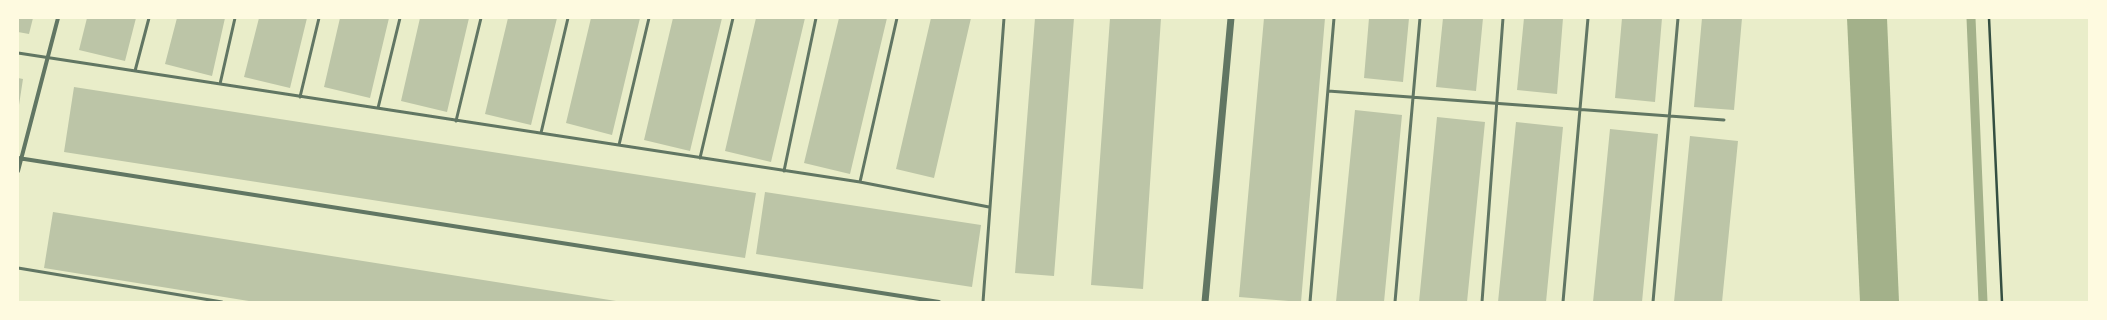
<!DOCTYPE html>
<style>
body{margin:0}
#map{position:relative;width:2107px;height:320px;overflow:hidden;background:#e9edc9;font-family:"Archivo Narrow",sans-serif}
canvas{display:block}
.frame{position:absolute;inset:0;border:19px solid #fefae0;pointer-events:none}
</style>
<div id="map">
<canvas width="2107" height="320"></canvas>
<div class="frame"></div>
</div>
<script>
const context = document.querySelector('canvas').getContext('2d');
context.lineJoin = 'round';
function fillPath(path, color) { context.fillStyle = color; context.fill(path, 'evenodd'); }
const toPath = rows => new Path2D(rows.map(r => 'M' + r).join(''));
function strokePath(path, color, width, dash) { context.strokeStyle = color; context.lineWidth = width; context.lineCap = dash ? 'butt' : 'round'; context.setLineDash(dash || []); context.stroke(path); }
fillPath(toPath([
 [1847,18,1887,18,1899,302,1860,302]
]), '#a3b18a');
strokePath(toPath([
 [1971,18,1983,302]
]), '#a3b18a', 9);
fillPath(toPath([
 [18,18,33,18,29,34,18,32],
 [87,18,136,18,125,61,79,50],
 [177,18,225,18,212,76,165,64],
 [259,18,307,18,290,88,244,77],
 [340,18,389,18,370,98,324,87],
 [420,18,469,18,447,112,401,101],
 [508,18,557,18,531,125,485,114],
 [591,18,640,18,612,135,566,123],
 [673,18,722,18,690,151,644,140],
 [756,18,805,18,771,162,725,151],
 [839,18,887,18,850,174,804,163],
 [931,18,971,18,934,178,896,169],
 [1035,18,1074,18,1054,276,1015,273],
 [1110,18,1161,18,1143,289,1091,285],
 [1264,18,1325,18,1301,302,1239,297],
 [1369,18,1409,18,1403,82,1364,78],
 [1443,18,1483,18,1476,91,1436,87],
 [1524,18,1563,18,1557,94,1517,90],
 [1622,18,1662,18,1655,102,1615,98],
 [1702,18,1742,18,1734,110,1694,107],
 [18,78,23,79,19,105,18,105],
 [74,87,756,193,745,258,64,152],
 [1355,110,1402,115,1384,302,1336,302],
 [1437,117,1485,122,1467,302,1419,302],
 [1516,122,1563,127,1546,302,1498,302],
 [1610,129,1658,134,1642,302,1593,302],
 [1690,136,1738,141,1722,302,1674,302],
 [765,192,981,225,972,287,756,254],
 [53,212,616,301,616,302,255,302,44,268]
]), '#bcc5a7');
strokePath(toPath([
 [1989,18,2002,302]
]), '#344e41', 2.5);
strokePath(toPath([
 [18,53,860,182,989,207],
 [135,71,149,18],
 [220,84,235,18],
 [1328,91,1724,120],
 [300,97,319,18],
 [378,108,400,18],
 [456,121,481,18],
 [541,133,568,18],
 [619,145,649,18],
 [700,158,733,18],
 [784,171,816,18],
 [860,182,897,18],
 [18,268,222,302],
 [983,302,1004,18],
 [1310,302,1334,18],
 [1395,302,1420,18],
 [1482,302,1503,18],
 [1563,302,1588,18],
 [1653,302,1678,18]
]), '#617663', 3);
strokePath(toPath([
 [18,158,939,302],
 [18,171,58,18]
]), '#617663', 4);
strokePath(toPath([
 [1205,302,1231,18]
]), '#617663', 7);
</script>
